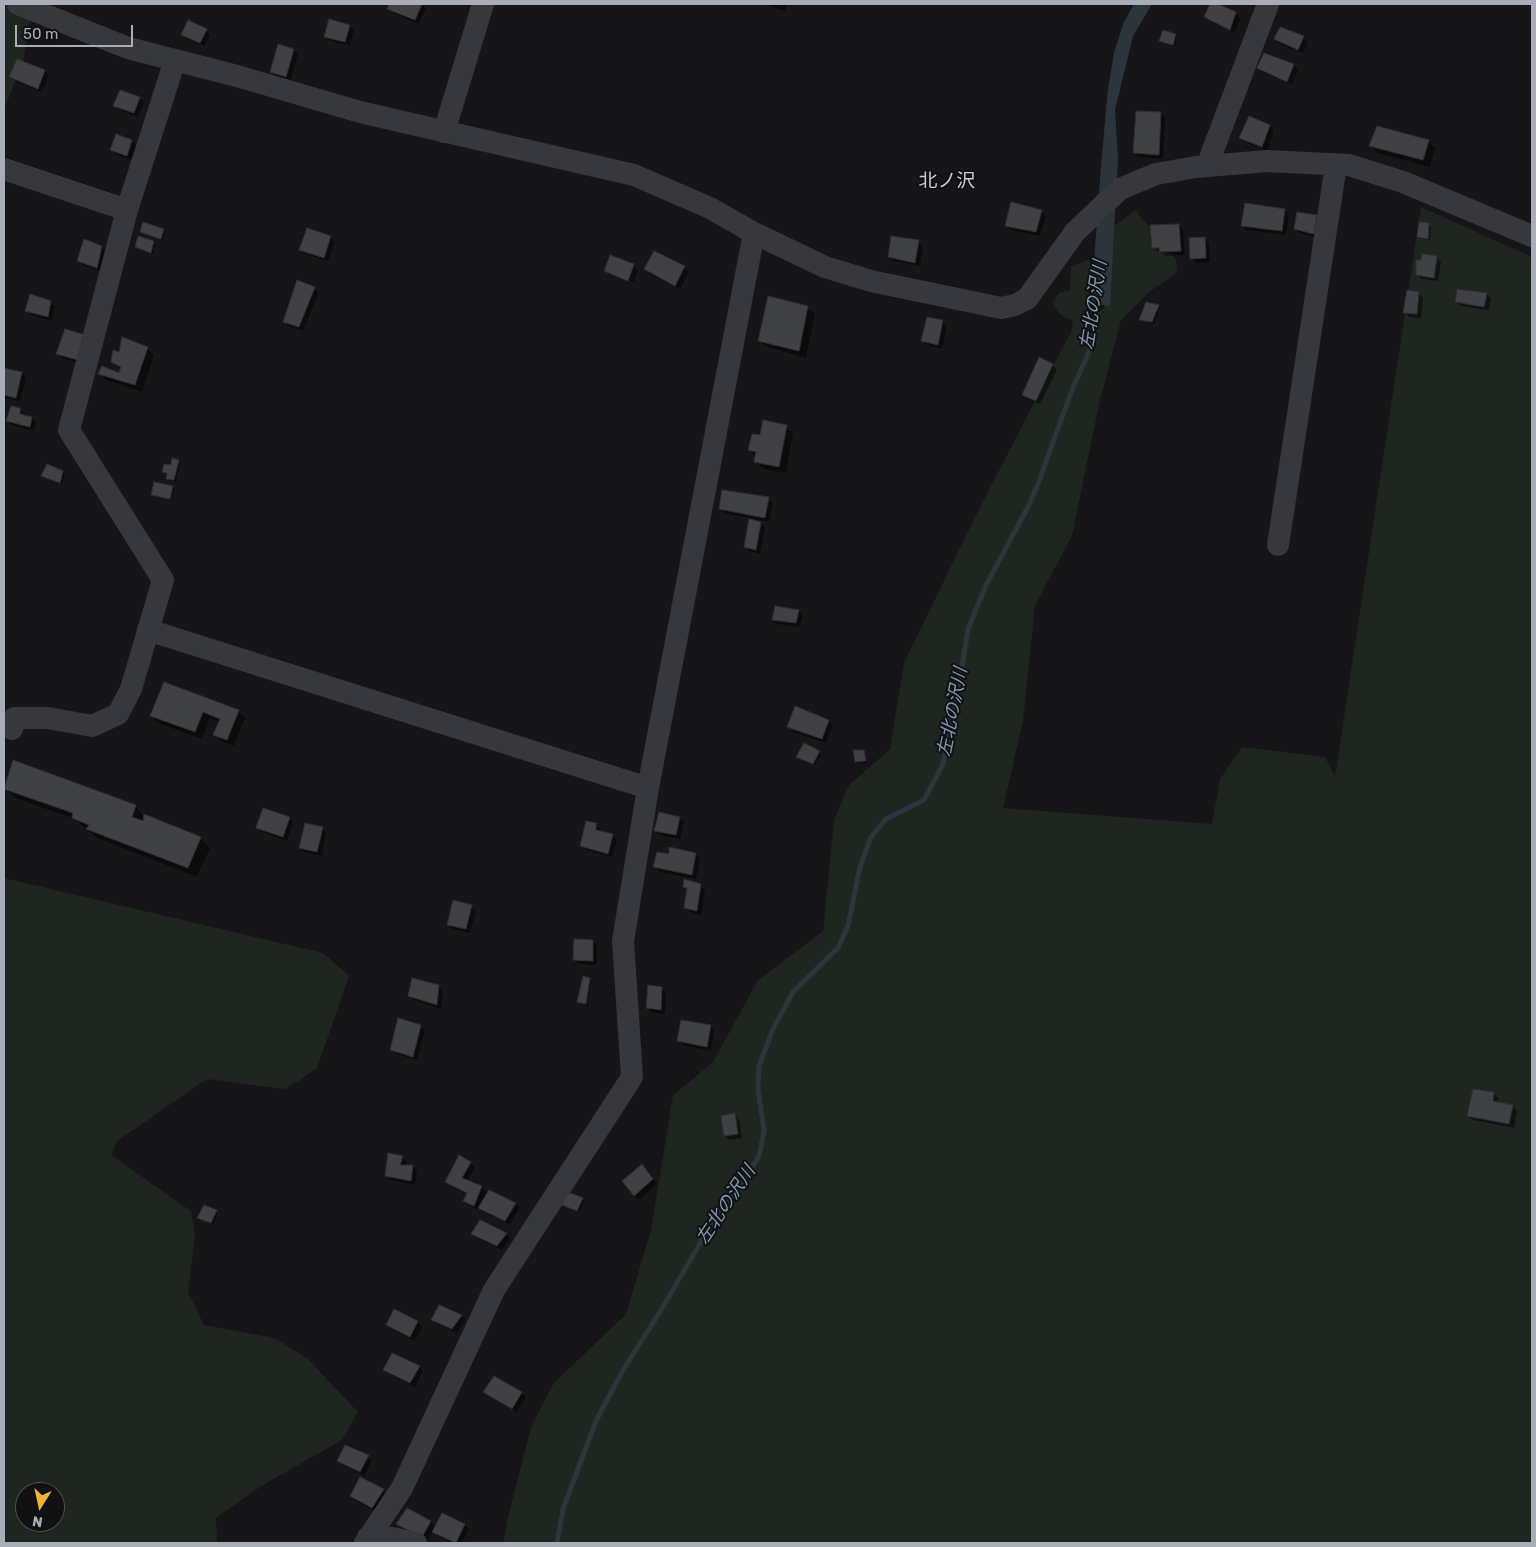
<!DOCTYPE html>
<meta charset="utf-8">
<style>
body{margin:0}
#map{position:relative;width:1536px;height:1547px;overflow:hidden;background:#161618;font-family:Rubik,sans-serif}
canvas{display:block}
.frame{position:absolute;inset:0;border:5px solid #a8adb8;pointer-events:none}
.north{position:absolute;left:15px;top:1482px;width:50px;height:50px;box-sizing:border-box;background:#111113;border:1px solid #4d4f55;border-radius:50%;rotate:190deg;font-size:14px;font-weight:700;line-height:20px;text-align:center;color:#a8adb8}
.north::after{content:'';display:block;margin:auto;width:18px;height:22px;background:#f2b134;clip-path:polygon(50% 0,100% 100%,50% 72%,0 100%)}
.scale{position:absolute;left:15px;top:25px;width:118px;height:22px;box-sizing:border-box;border:2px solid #a8adb8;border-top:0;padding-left:6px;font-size:15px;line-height:18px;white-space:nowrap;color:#a8adb8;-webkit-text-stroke:4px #111113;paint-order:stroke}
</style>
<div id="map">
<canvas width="1536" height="1547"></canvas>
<div class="frame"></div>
<div class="north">N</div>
<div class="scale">50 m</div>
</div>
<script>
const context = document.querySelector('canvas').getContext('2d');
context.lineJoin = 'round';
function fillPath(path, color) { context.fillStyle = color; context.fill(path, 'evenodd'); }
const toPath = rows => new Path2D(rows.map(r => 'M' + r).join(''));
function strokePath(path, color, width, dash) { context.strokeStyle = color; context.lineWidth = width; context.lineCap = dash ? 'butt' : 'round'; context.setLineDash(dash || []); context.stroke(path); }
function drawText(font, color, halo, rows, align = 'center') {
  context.font = font + ' Rubik,"Noto Sans JP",sans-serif'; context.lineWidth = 4; context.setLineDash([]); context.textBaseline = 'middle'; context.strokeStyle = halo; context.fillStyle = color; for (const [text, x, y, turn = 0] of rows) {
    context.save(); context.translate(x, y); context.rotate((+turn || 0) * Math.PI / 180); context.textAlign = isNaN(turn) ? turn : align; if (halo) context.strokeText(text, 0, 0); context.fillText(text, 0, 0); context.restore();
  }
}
fillPath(toPath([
 [4,4,33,4,23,61,4,110],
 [1421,207,1532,257,1532,1543,503,1543,508,1517,532,1424,554,1383,626,1314,651,1230,673,1095,713,1062,758,980,823,931,834,820,849,785,890,749,904,663,974,519,1068,337,1071,334,1073,320,1065,318,1058,312,1052,303,1059,293,1070,290,1071,266,1088,260,1099,268,1097,278,1087,290,1092,307,1091,319,1104,308,1103,259,1100,237,1135,210,1176,259,1177,273,1149,292,1121,320,1099,404,1072,536,1035,605,1023,721,1003,808,1212,824,1220,779,1242,747,1325,757,1335,777],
 [4,878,323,953,349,976,317,1068,300,1080,284,1089,207,1079,117,1141,111,1155,191,1211,195,1234,188,1292,204,1325,274,1338,307,1358,358,1412,342,1440,263,1485,216,1518,217,1543,4,1543],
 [25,1492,55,1492,55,1522,25,1522]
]), '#1e261f');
fillPath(toPath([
 [1134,4,1152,4,1133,36,1115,110,1118,158,1110,306,1091,303,1101,166,1108,89,1114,53,1123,24]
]), '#2c353c');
fillPath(toPath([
 [391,4,421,4,426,8,419,24,393,13,389,8],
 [764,4,787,4,785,11],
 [1212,4,1215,4,1235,14,1240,18,1235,33,1210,21,1206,16],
 [349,26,354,30,350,46,330,41,326,36],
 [206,30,210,35,205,46,187,39,183,35],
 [1175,35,1177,37,1175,46,1161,40],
 [1303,38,1308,42,1303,53,1280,44,1275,39],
 [294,50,298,54,291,80,276,76,272,72],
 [1265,54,1294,65,1298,70,1292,85,1263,72,1259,68],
 [18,61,45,71,49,75,42,92,15,81,10,76],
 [139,98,144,103,138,117,119,110,115,106],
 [1160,113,1165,117,1163,159,1139,157,1134,153],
 [1270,126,1274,130,1267,151,1245,142,1241,138],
 [131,141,136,145,131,160,116,154,111,150],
 [1428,141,1435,148,1430,167,1378,153,1371,146],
 [1285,210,1289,214,1286,235,1246,230,1242,226],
 [1041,211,1046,216,1040,236,1011,230,1007,225],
 [1316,216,1321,221,1319,238,1300,233,1295,229],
 [144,223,164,231,165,232,163,240,143,233,141,231],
 [1179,225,1183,229,1185,255,1165,256,1161,252,1158,252,1153,248],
 [1429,225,1431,227,1430,240,1421,239,1419,237],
 [330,237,335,242,328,261,305,254,300,250],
 [1204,239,1209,243,1210,262,1196,263,1192,258],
 [918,241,923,246,920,266,894,261,889,256],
 [153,242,155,244,153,254,136,247],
 [102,247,106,251,101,271,83,265,79,261],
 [611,257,634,266,638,270,634,282,609,272,609,274,605,271],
 [1436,257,1441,262,1438,281,1422,279,1417,275],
 [684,268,689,272,680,289,650,274,646,269],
 [314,288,319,292,303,331,288,326,284,321],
 [1418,293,1423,298,1421,318,1409,317,1405,312],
 [1487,294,1491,299,1489,310,1461,306,1456,302],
 [50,303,55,307,52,321,31,315,27,310],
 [1158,306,1160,307,1154,324,1141,319],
 [807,307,815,314,806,358,767,347,759,340],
 [942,321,947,326,942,349,927,345,922,341],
 [89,340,82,364,62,358,58,353],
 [147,348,154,355,142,392,106,380,99,373,120,374,121,369,112,361,120,353],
 [1052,365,1057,369,1040,404,1027,399,1023,395],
 [4,369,21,373,26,377,20,401,4,398],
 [19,409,24,414,24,417,32,418,36,423,34,431,12,425,7,421],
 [786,426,793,433,786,473,763,469,756,462,756,456,749,449,760,437],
 [178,461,180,463,176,482,169,480,168,478,168,474,163,472],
 [63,472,65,474,62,484,45,477],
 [172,487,174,489,171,500,153,494],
 [768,498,773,503,769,522,725,513,721,509],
 [761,523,765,528,760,554,749,551,745,547],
 [799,611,803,615,800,627,777,624,773,620],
 [165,684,238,711,245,718,234,746,222,742,215,734,220,722,210,718,202,739,158,723,151,716],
 [796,708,829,721,833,725,826,743,793,732,789,727],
 [804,745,821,754,815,765,798,757],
 [864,751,865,753,867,763,858,763,856,761],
 [6,789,135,806,144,816,200,838,210,848,197,877,97,838,75,819,15,798],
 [289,818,293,822,287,841,262,832,257,828],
 [680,818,684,822,680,839,659,835,655,830],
 [595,824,600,829,600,833,612,835,617,840,612,857,586,850,582,846],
 [322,828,326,833,322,856,305,852,300,848],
 [695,854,700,859,696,879,659,872,655,867,670,856],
 [700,885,705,890,701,915,690,912,686,907,688,890,684,886],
 [471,906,476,911,470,933,453,929,448,924],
 [593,941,597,946,597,965,579,964,574,960],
 [589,979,591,981,587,1005,579,1002],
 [439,986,443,991,441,1009,414,1000,409,996],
 [661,988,666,993,665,1014,652,1012,647,1008],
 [420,1026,425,1030,417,1060,396,1054,392,1050],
 [710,1026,714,1031,711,1051,683,1045,679,1041],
 [1493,1093,1498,1098,1497,1104,1513,1106,1517,1111,1514,1128,1473,1120,1468,1116],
 [734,1114,739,1119,742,1138,729,1140,725,1135],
 [402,1158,407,1162,405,1166,413,1166,417,1171,415,1185,391,1180,386,1176],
 [470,1163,475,1167,467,1181,482,1187,486,1192,484,1199,485,1199,489,1192,516,1204,520,1208,509,1224,484,1212,480,1208,479,1210,469,1205,465,1200,467,1194,451,1186,446,1182],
 [646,1170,657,1184,639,1200,634,1195],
 [582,1199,584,1201,579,1212,565,1206],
 [205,1206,218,1213,213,1224,199,1218],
 [473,1234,506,1234,510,1238,502,1250,477,1238],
 [461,1316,466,1320,457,1333,437,1324,432,1319],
 [417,1322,422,1327,415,1341,392,1329,388,1325],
 [419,1367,423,1371,415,1387,389,1374,384,1369],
 [485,1392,521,1393,526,1397,516,1412,489,1396],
 [368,1457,372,1461,364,1476,343,1465,338,1460],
 [383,1490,388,1494,377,1512,356,1501,352,1496],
 [407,1510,431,1522,436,1528,465,1525,469,1529,462,1543,453,1543,438,1536,433,1531,427,1541,402,1528,398,1524]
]), '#0007');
strokePath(toPath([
 [557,1543,563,1509,596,1421,623,1370,658,1315,708,1230,735,1194,759,1156,764,1131,758,1090,759,1066,773,1029,793,992,838,948,848,926,860,867,871,837,886,819,924,800,943,764,959,687,968,629,986,585,1028,507,1038,484,1072,390,1091,347,1099,298]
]), '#2c353c', 5);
const building = toPath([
 [389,4,422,4,415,20,387,9,389,4],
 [1210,4,1218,4,1236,12,1230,30,1204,17,1210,4],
 [329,19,350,25,345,42,324,37,329,19],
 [188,20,207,29,200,43,181,35,188,20],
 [1280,27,1304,36,1298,50,1274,39,1280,27],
 [1163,30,1176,34,1173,45,1159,41,1163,30],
 [278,44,294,49,286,77,270,72,278,44],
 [1264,53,1294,64,1287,82,1257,68,1264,53],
 [17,59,45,70,38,89,9,77,17,59],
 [120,90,140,97,134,113,113,106,120,90],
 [1136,111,1161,112,1159,155,1133,153,1136,111],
 [1249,116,1270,125,1262,147,1239,138,1249,116],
 [1377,126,1429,140,1423,160,1369,146,1377,126],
 [116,134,132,140,127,156,110,150,116,134],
 [1011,202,1042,210,1036,232,1005,226,1011,202],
 [1245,203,1285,209,1282,231,1241,226,1245,203],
 [1297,212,1317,215,1314,234,1294,229,1297,212],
 [143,222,164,229,161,239,140,232,143,222],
 [1419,222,1429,223,1428,239,1417,237,1419,222],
 [1179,224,1181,251,1159,252,1160,248,1152,248,1150,225,1179,224],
 [307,228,331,236,324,258,299,250,307,228],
 [138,236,154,241,151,253,135,247,138,236],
 [891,236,919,240,915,263,888,257,891,236],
 [1205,237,1206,258,1190,259,1189,238,1205,237],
 [84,239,102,246,97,268,77,261,84,239],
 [654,251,685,266,675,286,644,269,654,251],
 [1422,254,1437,256,1434,278,1416,275,1416,260,1421,260,1422,254],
 [610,255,634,264,628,281,604,271,610,255],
 [297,280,315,287,299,327,283,322,297,280],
 [1457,289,1487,293,1484,307,1455,302,1457,289],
 [1407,290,1419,292,1417,314,1403,313,1407,290],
 [30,294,51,301,48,317,25,311,30,294],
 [768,296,808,306,799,351,758,341,768,296],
 [1146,302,1159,305,1152,322,1139,320,1146,302],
 [927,317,943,320,938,345,921,341,927,317],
 [65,329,85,335,78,360,56,354,65,329],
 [122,337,148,347,135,385,98,374,102,366,119,373,121,367,111,362,113,350,119,352,122,337],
 [1039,357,1053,364,1036,401,1022,395,1039,357],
 [4,368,22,372,16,398,4,395,4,368],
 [11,406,20,408,20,414,32,417,30,427,6,421,11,406],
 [763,420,787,425,779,467,754,462,756,452,748,450,752,434,760,435,763,420],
 [172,458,179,460,174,480,166,479,167,473,162,472,164,464,171,465,172,458],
 [47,464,63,471,60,483,41,476,47,464],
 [154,482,173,486,170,499,151,495,154,482],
 [722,490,769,497,765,518,719,509,722,490],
 [749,519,761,522,756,550,744,547,749,519],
 [775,606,799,610,796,623,772,620,775,606],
 [164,682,239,710,227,740,213,735,220,719,203,712,195,732,150,716,164,682],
 [795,706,829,720,822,739,787,727,795,706],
 [804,743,820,751,813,764,796,757,804,743],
 [853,750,864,750,866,761,855,762,853,750],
 [13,760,136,805,132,817,143,821,144,814,201,837,188,868,86,829,89,825,72,818,73,813,4,789,13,760],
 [263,808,290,817,283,837,256,828,263,808],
 [659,812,680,817,676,835,654,831,659,812],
 [586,821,596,823,596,830,613,834,608,854,580,846,586,821],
 [305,823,323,827,317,852,299,848,305,823],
 [669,847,696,853,692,875,653,867,657,852,669,854,669,847],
 [684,879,701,884,697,911,684,908,687,888,683,887,684,879],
 [453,900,472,905,466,929,447,925,453,900],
 [574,939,593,940,593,961,573,960,574,939],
 [583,976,590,978,586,1004,577,1002,583,976],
 [412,978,439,985,437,1005,408,996,412,978],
 [648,985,662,987,661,1010,646,1008,648,985],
 [398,1018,421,1025,413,1057,390,1050,398,1018],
 [681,1020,711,1025,707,1047,677,1041,681,1020],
 [1473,1089,1494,1092,1493,1101,1513,1105,1509,1124,1467,1116,1473,1089],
 [735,1113,738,1134,724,1136,721,1116,735,1113],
 [388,1153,403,1156,400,1165,413,1165,411,1181,385,1176,388,1153],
 [459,1155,471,1162,462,1178,482,1186,474,1206,463,1201,467,1193,445,1182,459,1155],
 [642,1164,653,1179,634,1196,622,1181,642,1164],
 [489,1190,516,1203,505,1221,478,1208,489,1190],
 [568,1192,583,1198,577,1211,562,1205,568,1192],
 [204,1205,217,1210,211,1223,197,1218,204,1205],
 [480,1220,507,1233,497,1246,471,1234,480,1220],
 [439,1305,462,1315,452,1329,431,1320,439,1305],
 [394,1309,418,1321,410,1337,386,1325,394,1309],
 [392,1353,420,1366,410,1383,383,1370,392,1353],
 [494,1376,522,1392,512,1409,483,1392,494,1376],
 [345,1445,369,1455,360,1472,337,1461,345,1445],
 [360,1477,384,1489,372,1508,350,1496,360,1477],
 [407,1508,431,1521,422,1537,396,1524,407,1508],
 [442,1513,465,1524,456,1543,432,1532,442,1513]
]);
fillPath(building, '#404145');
strokePath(building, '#303034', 1);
strokePath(toPath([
 [18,4,128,48,237,76,360,112,634,175,710,208,754,233,825,267,871,281,1001,308,1015,305,1027,299,1075,232,1120,189,1156,174,1196,167,1267,161,1349,165,1403,182,1532,236],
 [444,132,483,4],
 [1207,166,1268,4],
 [4,169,127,210],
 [1278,545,1336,165],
 [148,630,648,788],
 [12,729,14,718,48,718,92,726,118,714,131,689,163,580,69,430,127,210,175,60],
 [368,1537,392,1538,416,1543],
 [365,1543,402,1488,494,1290,632,1077,623,941,648,788,754,233]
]), '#37383d', 22);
drawText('italic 18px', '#7f9bb3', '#111113', [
 ["左北の沢川",1094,305,-81],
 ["左北の沢川",953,712,-79],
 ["左北の沢川",726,1205,-56]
]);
drawText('19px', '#c9ccd4', '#111113', [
 ["北ノ沢",947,182]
]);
</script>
